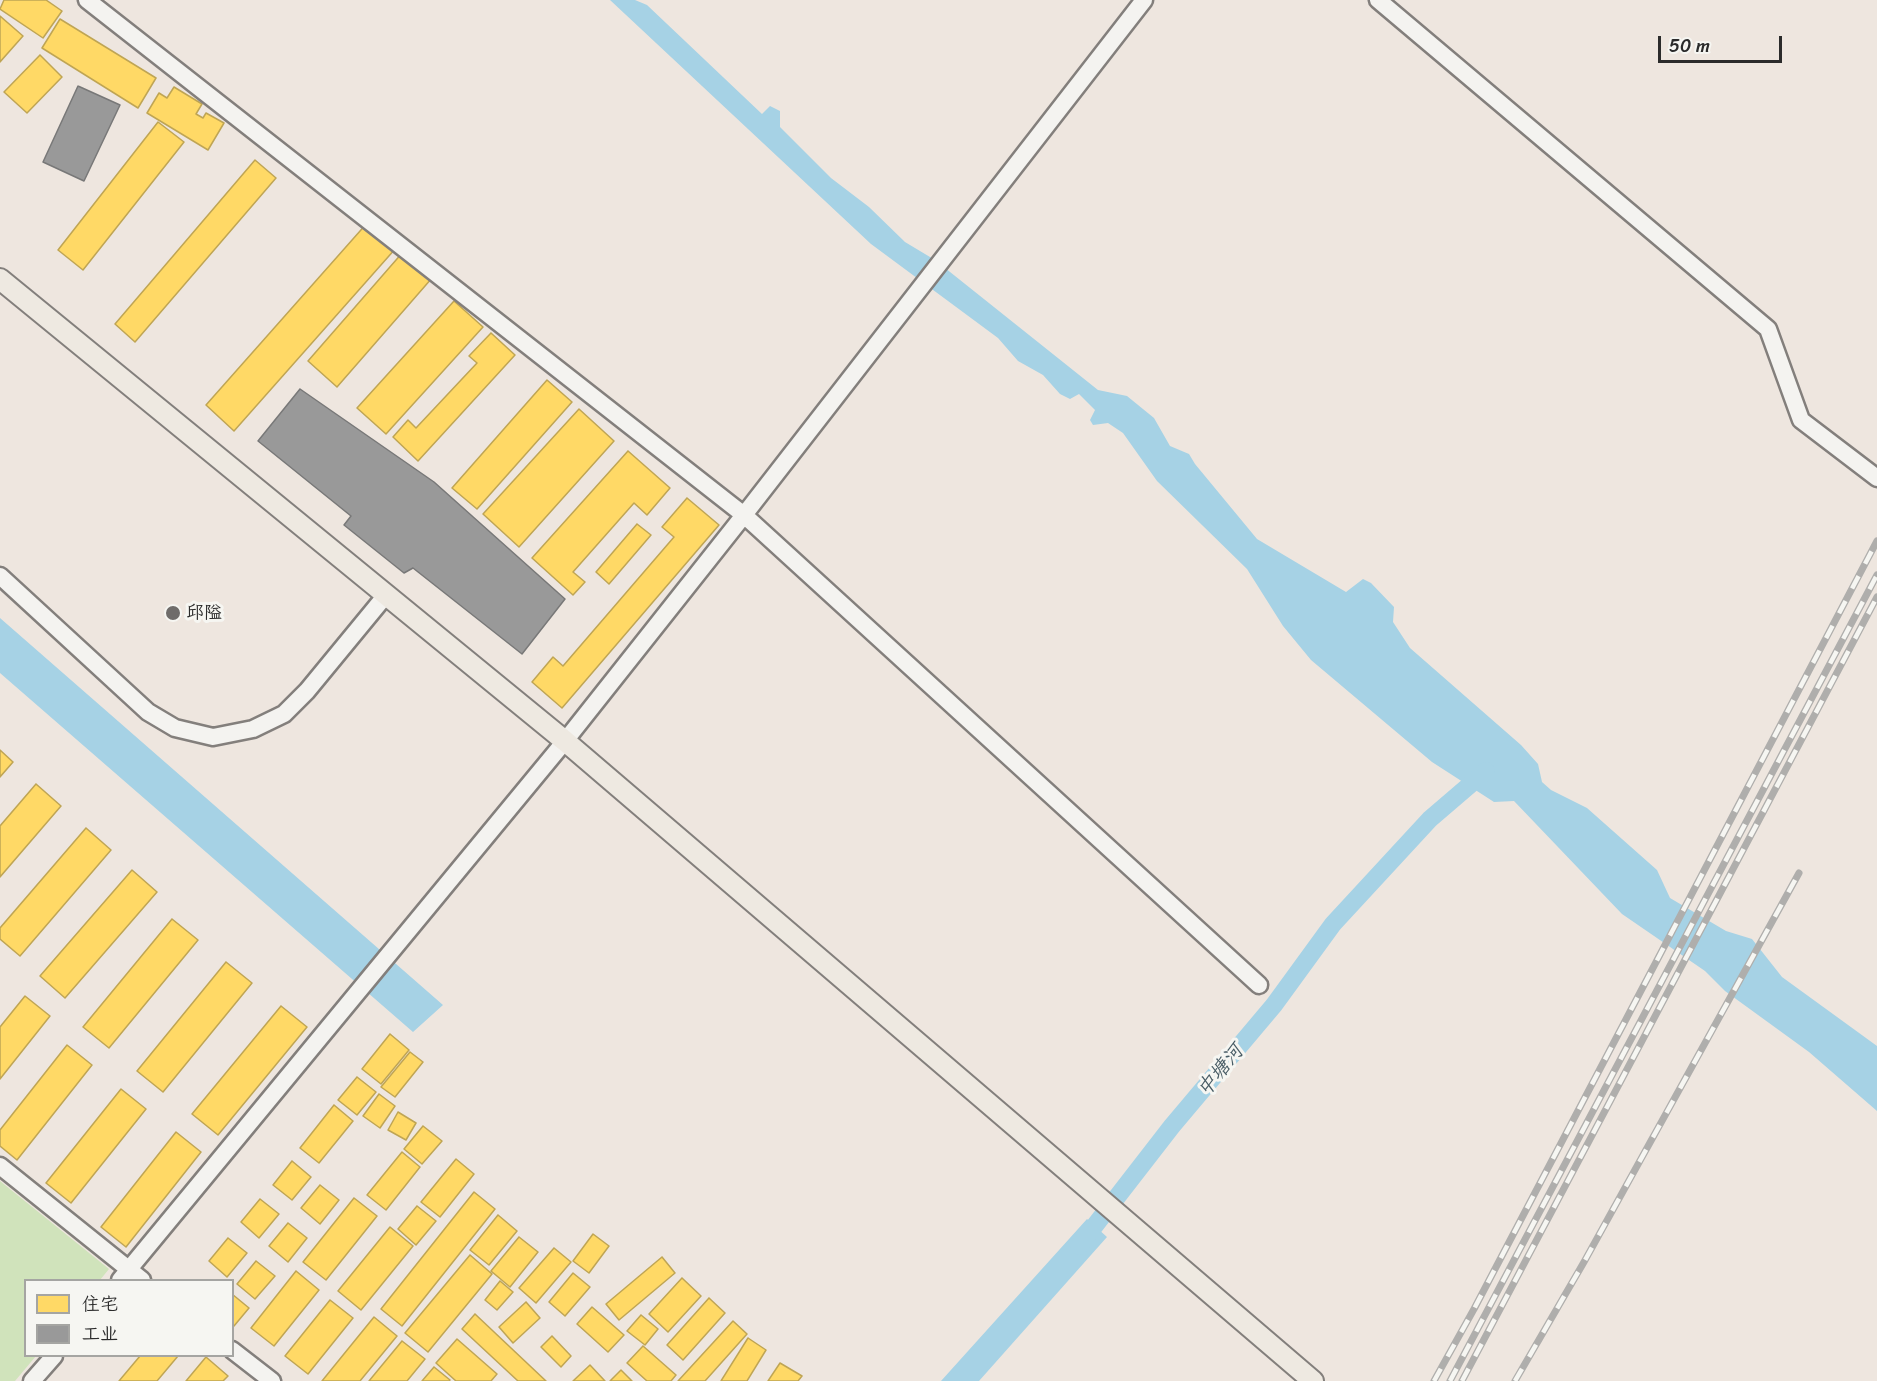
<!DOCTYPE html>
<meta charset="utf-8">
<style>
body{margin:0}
#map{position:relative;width:1877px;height:1381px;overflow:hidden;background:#eee6df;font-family:Sriracha,"LXGW WenKai TC",sans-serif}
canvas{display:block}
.legend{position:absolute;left:24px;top:1279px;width:210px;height:78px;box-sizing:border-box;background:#f6f6f2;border:2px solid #a5a5a2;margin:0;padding:8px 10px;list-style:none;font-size:18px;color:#2b2b2b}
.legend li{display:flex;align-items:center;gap:12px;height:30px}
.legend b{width:30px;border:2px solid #a5a5a2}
.scale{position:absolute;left:1658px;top:36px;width:124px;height:27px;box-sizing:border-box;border:3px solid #2b2b2b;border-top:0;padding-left:8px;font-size:18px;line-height:21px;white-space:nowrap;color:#2b2b2b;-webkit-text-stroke:4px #f6f6f2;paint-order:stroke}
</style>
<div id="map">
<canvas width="1877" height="1381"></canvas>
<ul class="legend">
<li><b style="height:16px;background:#ffd966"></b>住宅</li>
<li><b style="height:16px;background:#999"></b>工业</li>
</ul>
<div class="scale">50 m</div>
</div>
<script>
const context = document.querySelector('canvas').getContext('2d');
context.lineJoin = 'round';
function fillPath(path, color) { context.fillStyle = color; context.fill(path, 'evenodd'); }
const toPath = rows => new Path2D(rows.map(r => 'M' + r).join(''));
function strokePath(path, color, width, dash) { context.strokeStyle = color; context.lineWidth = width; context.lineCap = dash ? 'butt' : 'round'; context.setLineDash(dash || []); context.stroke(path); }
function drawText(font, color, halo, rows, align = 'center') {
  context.font = font + ' Sriracha,"LXGW WenKai TC",sans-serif'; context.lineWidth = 6; context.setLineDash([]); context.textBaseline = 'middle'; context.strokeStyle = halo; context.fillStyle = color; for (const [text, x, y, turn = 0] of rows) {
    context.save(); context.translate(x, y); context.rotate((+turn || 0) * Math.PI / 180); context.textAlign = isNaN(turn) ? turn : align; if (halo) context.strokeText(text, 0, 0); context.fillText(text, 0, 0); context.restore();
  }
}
fillPath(toPath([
 [0,1181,109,1269,100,1280,26,1280,26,1356,36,1356,15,1381,0,1381]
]), '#d0e3bb');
fillPath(toPath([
 [610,0,635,0,647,5,762,114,770,106,780,111,780,127,831,178,869,207,905,242,935,260,1098,390,1127,396,1154,418,1170,446,1189,454,1195,464,1257,539,1346,592,1363,579,1371,583,1394,607,1393,622,1410,648,1521,745,1538,764,1542,782,1551,790,1587,808,1657,870,1670,898,1726,931,1752,939,1782,977,1877,1046,1877,1111,1809,1052,1725,991,1705,971,1622,914,1514,801,1494,802,1432,762,1311,660,1283,626,1247,569,1157,481,1123,433,1108,423,1093,425,1090,420,1095,410,1079,394,1070,399,1060,394,1043,375,1018,361,998,338,871,244],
 [0,618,443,1005,413,1032,0,673],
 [1087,1219,1107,1237,979,1381,941,1381]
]), '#a6d2e5');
const homes = toPath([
 [4,0,46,0,62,11,43,38,0,9,4,0],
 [0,16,23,36,0,62,0,16],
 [60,19,156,78,138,108,42,48,60,19],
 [40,55,62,77,27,113,4,92,40,55],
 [174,87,202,104,196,114,203,118,206,113,224,123,208,150,147,113,159,93,167,98,174,87],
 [158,122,184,142,83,270,58,250,158,122],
 [255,160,276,178,135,342,115,324,255,160],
 [368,222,396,248,234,431,206,405,368,222],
 [403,252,432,278,337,387,308,361,403,252],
 [454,301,483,327,386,434,357,408,454,301],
 [491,333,515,355,418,461,393,437,408,420,416,428,477,363,469,356,491,333],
 [547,380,572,402,477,509,452,488,547,380],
 [579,409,614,441,519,547,483,514,579,409],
 [628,451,670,488,647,515,634,503,573,572,585,582,573,595,532,558,628,451],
 [687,498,719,525,562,708,532,682,553,657,563,666,674,537,662,527,687,498],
 [637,524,651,535,609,584,596,572,637,524],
 [0,750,13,762,0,777,0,750],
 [36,784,61,806,0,877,0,826,36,784],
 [86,828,111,850,20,956,0,939,0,928,86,828],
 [132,870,157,892,65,998,40,976,132,870],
 [172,919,198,940,109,1048,83,1027,172,919],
 [226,962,252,983,163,1092,137,1071,226,962],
 [25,996,50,1016,0,1079,0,1027,25,996],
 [281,1006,307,1027,218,1135,192,1114,281,1006],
 [390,1034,409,1050,381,1084,362,1069,390,1034],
 [67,1045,92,1065,17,1160,0,1146,0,1130,67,1045],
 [410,1052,423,1062,395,1097,381,1087,410,1052],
 [357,1077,376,1092,357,1115,338,1100,357,1077],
 [121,1089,146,1109,71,1203,46,1183,121,1089],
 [379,1094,395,1106,380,1128,363,1116,379,1094],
 [334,1105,353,1121,319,1163,300,1148,334,1105],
 [398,1112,416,1123,406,1140,388,1130,398,1112],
 [423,1126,442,1141,422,1164,404,1149,423,1126],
 [176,1132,201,1152,126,1247,101,1227,176,1132],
 [402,1152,420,1167,386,1210,367,1195,402,1152],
 [456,1159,474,1174,440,1217,421,1202,456,1159],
 [292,1161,311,1177,292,1200,273,1185,292,1161],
 [320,1185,339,1200,320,1224,301,1208,320,1185],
 [474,1192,495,1209,402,1326,381,1309,474,1192],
 [354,1198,377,1216,326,1280,303,1262,354,1198],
 [260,1199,279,1214,259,1238,241,1222,260,1199],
 [417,1206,436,1221,416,1245,398,1229,417,1206],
 [498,1215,517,1231,489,1265,470,1250,498,1215],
 [288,1223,307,1238,288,1262,269,1246,288,1223],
 [390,1227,413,1246,361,1310,338,1291,390,1227],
 [593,1234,609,1246,589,1273,573,1261,593,1234],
 [519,1237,538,1252,510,1287,491,1271,519,1237],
 [228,1238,247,1253,227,1277,209,1261,228,1238],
 [554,1248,571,1262,536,1303,519,1288,554,1248],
 [470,1255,492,1274,428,1352,405,1333,470,1255],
 [662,1257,675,1273,619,1320,606,1304,662,1257],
 [256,1261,275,1276,255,1299,237,1284,256,1261],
 [296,1271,319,1290,274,1346,251,1328,296,1271],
 [573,1273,590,1287,565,1316,549,1302,573,1273],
 [682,1278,701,1296,668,1332,649,1314,682,1278],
 [500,1281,513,1292,497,1310,485,1300,500,1281],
 [232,1294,249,1308,234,1326,232,1325,232,1294],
 [709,1298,725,1313,683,1360,667,1345,709,1298],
 [330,1300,353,1318,308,1374,285,1356,330,1300],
 [526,1302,540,1318,513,1343,499,1327,526,1302],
 [592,1307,624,1335,608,1352,577,1324,592,1307],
 [475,1314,546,1381,518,1381,462,1329,475,1314],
 [641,1315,658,1329,645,1345,627,1331,641,1315],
 [374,1317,397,1336,360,1381,322,1381,374,1317],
 [733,1321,747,1334,705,1381,678,1381,733,1321],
 [552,1336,571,1356,561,1367,541,1347,552,1336],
 [748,1338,766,1350,747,1381,721,1381,748,1338],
 [457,1339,497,1374,491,1381,456,1381,436,1363,457,1339],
 [402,1341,425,1359,407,1381,369,1381,402,1341],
 [643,1346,676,1375,671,1381,647,1381,627,1363,643,1346],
 [140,1356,178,1356,157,1381,119,1381,140,1356],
 [206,1357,228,1376,223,1381,186,1381,206,1357],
 [780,1363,802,1376,798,1381,768,1381,780,1363],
 [590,1365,605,1381,573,1381,590,1365],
 [434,1367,450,1380,449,1381,422,1381,434,1367],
 [621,1370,632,1381,610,1381,621,1370]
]);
fillPath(homes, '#ffd966');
strokePath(homes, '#bfa554', 1.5);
const industry = toPath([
 [78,86,120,105,84,181,43,162,78,86],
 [300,389,434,482,565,599,522,654,413,568,404,573,344,525,351,516,258,441,300,389]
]);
fillPath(industry, '#999');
strokePath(industry, '#787878', 1.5);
strokePath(toPath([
 [1079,1246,1172,1126,1274,1005,1333,924,1430,819,1486,771]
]), '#a6d2e5', 18);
const minor = toPath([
 [87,0,744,515,1259,985],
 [1378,0,1768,329,1801,420,1877,478],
 [0,576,148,712,175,728,213,737,253,729,284,714,307,691,386,595],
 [0,1166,142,1280],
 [120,1280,565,741,744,515,1144,0],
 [232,1350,272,1381],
 [32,1381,54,1356]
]);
const major = toPath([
 [0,279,565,741,1313,1381]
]);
strokePath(minor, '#837f7c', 21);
strokePath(major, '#837f7c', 24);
strokePath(minor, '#f4f3f0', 16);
strokePath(major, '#eee9e1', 20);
const rail = toPath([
 [1434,1381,1474,1309,1877,541],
 [1450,1381,1877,575],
 [1462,1381,1877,597],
 [1515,1381,1584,1262,1799,873]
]);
strokePath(rail, '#afaeac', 7);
strokePath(rail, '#f6f6f2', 4.5, [14]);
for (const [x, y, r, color] of [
 [173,613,8,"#6f6c6a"]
]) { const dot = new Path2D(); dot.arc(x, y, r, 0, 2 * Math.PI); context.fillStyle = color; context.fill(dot); strokePath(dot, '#f6f6f2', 2); }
drawText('18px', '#2b2b2b', '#f6f6f2', [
 ["邱隘",186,613]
], 'left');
drawText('italic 20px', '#475b64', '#f6f6f2', [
 ["中塘河",1221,1071,-51]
]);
</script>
